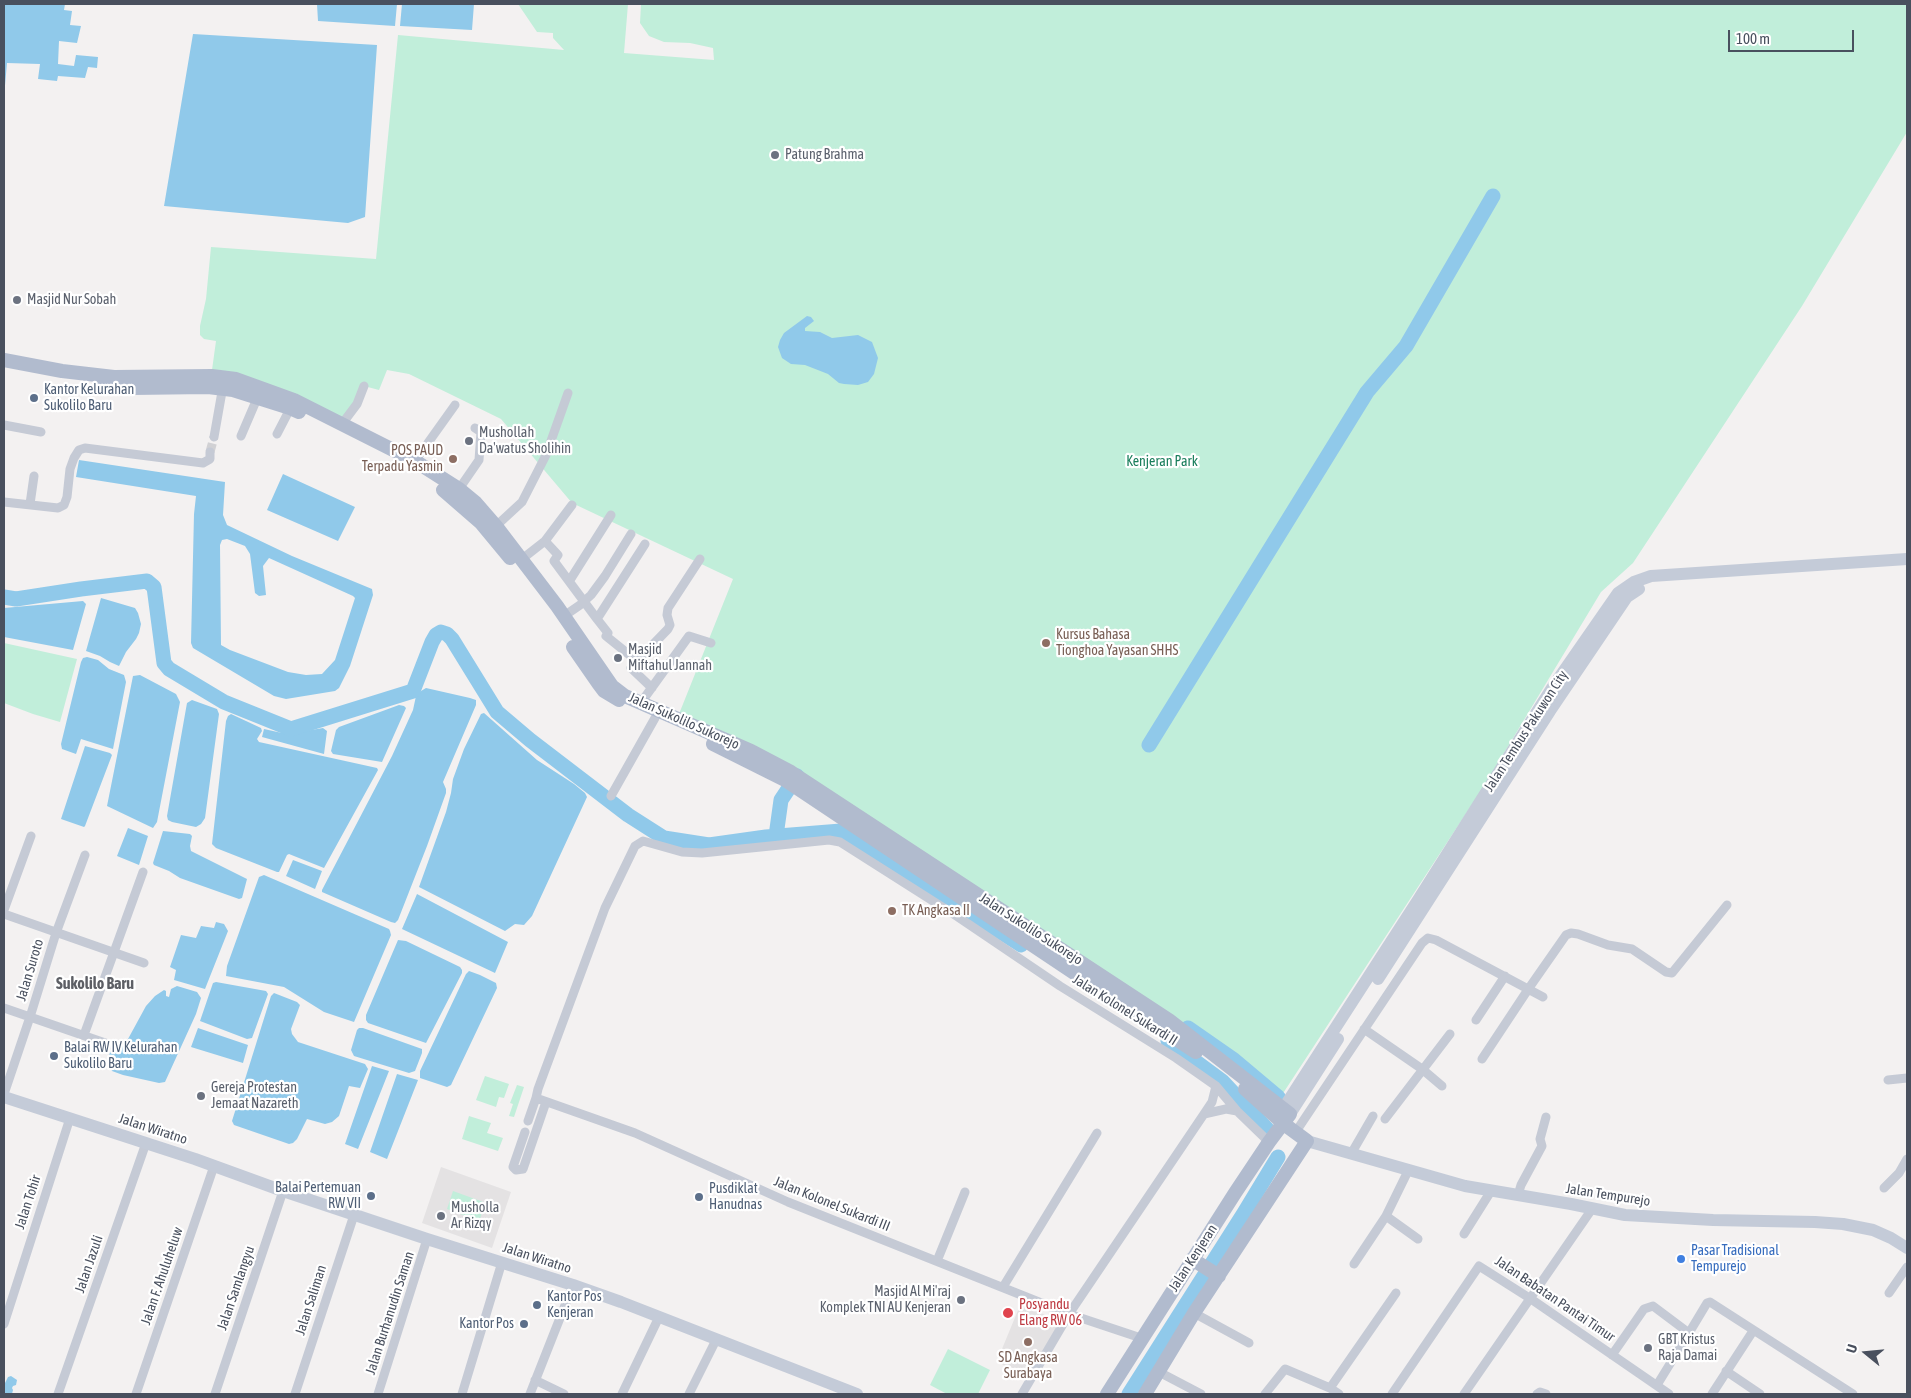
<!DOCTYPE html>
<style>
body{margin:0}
#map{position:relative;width:1911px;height:1398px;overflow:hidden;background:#f3f1f1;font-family:"Asap Condensed",sans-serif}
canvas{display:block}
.frame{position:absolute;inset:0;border:5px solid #49505e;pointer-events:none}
.north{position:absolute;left:1841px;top:1328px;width:50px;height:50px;-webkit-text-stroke:4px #fff;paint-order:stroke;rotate:287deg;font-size:14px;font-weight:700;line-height:20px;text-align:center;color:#49505e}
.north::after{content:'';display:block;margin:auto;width:18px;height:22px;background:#49505e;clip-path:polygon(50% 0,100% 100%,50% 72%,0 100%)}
.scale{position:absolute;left:1728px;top:30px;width:126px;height:22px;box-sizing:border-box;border:2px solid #49505e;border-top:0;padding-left:6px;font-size:15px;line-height:18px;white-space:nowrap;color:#49505e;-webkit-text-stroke:4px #fff;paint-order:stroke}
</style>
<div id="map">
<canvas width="1911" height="1398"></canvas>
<div class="frame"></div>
<div class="north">U</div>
<div class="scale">100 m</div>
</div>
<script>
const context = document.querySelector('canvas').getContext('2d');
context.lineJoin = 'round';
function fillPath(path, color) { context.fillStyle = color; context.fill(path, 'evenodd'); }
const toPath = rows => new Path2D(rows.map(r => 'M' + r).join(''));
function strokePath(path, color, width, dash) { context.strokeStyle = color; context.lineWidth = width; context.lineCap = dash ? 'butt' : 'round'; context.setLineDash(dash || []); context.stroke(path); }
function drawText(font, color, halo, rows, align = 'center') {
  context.font = font + ' "Asap Condensed",sans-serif'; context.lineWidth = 4.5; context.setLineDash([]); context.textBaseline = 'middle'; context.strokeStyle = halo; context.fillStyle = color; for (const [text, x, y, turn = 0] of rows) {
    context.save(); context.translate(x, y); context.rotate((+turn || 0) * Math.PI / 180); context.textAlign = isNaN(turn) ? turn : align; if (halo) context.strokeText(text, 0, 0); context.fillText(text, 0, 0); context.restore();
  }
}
fillPath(toPath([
 [441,1167,511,1192,492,1248,422,1223],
 [1021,1303,1061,1323,1027,1380,997,1361]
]), '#e4e2e3');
fillPath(toPath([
 [518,4,628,4,624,53,714,60,713,48,690,43,664,42,649,36,640,23,641,4,1907,4,1907,132,1802,306,1633,563,1601,592,1486,783,1276,1104,1227,1065,677,719,733,579,572,503,501,419,409,374,387,370,379,390,364,386,342,424,212,370,216,341,204,339,200,335,200,326,206,299,211,247,376,259,398,35,564,50,553,38,553,33,537,32],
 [4,643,77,659,60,722,33,714,4,703],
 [485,1076,509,1084,504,1098,499,1097,496,1107,476,1100],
 [517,1085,524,1087,514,1117,509,1116,513,1104,510,1103],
 [469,1116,491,1123,487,1133,503,1138,498,1151,462,1139],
 [453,1191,486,1203,479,1221,447,1209],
 [948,1349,990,1370,978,1394,947,1394,930,1385]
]), '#c1eeda');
fillPath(toPath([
 [4,4,65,4,64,10,72,11,70,25,81,26,77,43,59,41,58,64,74,66,76,55,98,57,97,68,88,67,85,78,58,76,57,81,38,79,40,64,7,63,4,97],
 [317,4,397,4,395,26,318,21],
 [402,4,474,4,472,30,400,26],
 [193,34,377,45,365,217,348,223,164,206],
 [807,316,811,317,814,321,805,328,805,331,820,332,832,338,858,335,872,342,878,358,874,374,868,382,858,385,844,384,839,383,828,374,805,365,791,364,782,358,778,347,780,340,784,333],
 [79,460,225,482,223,515,227,525,292,556,372,589,373,595,350,666,339,688,335,691,286,699,274,696,193,648,191,643,194,514,196,496,76,477],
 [227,539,245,546,250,554,255,593,259,596,266,595,263,566,269,558,353,596,355,598,335,660,322,674,306,675,288,672,230,650,221,645,220,545,222,540],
 [283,474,355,507,338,541,267,510],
 [101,598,135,608,138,613,141,624,139,633,136,639,126,652,119,666,110,662,100,656,86,651],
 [83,601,86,604,73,650,4,637,4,608],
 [87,657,98,660,109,669,124,675,126,682,113,749,81,739,76,754,62,749,61,744,81,662,83,658],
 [140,675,176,694,180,702,157,822,153,828,107,806,133,676],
 [426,688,470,698,476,700,476,705,443,782,446,789,446,793,427,846,398,920,395,923,391,922,322,892,322,890,392,756,413,710,416,696,421,691],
 [192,700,217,709,219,714,205,818,201,824,196,827,172,822,168,820,167,816,187,703],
 [399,705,404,706,406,708,382,762,333,754,331,751,336,730,339,727],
 [484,713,537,760,574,784,585,793,587,797,532,916,524,925,515,924,505,931,419,887,446,812,451,793,453,779,464,749,481,714],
 [231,714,261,728,262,731,257,739,259,742,377,768,378,770,324,868,289,854,287,855,279,872,277,872,216,848,212,844,226,721,228,716],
 [323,728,327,731,324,754,262,737,264,729,282,733,294,733],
 [85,746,110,753,112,755,85,826,84,827,61,819],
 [128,828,148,836,139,865,117,856],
 [163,831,190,834,192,836,190,846,191,851,247,879,242,898,239,899,180,878,169,871,154,865,153,863],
 [293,860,322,871,315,889,286,876],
 [264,875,389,929,390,931,391,935,354,1022,324,1012,284,987,226,976,227,966,259,877],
 [417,894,508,942,495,973,402,929],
 [216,922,224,924,228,931,205,989,174,980,176,970,170,967,181,935,196,938,201,926,214,928],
 [398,940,406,941,460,967,462,970,462,973,426,1043,368,1023,366,1020,366,1015],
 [469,971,480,975,496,983,497,988,451,1085,447,1087,420,1078,420,1071,466,974],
 [216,982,266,991,268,994,252,1038,247,1039,200,1021,213,983],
 [177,986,197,992,201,998,196,1014,165,1082,159,1083,123,1075,112,1071,110,1067,109,1055,111,1051,121,1046,128,1039,146,1006,155,996,164,990,166,991,166,996,169,997,171,989],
 [274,993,297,1002,300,1005,291,1029,292,1034,298,1042,365,1064,368,1069,360,1088,349,1086,339,1116,332,1122,325,1124,307,1119,297,1139,293,1143,289,1144,234,1125,232,1121,271,996],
 [198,1028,248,1045,243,1063,191,1047],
 [359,1028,363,1028,422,1049,422,1053,415,1071,409,1073,354,1056,351,1050,357,1030],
 [372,1066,389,1071,358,1149,345,1144],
 [397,1074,418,1080,387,1159,370,1152],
 [11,1376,17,1380,16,1385,13,1386,12,1388,13,1390,12,1394,4,1394,4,1385,8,1377]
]), '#90c9ea');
strokePath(toPath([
 [4,597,16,599,81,589,147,581,154,587,164,663,169,669,224,702,291,729,413,691,432,642,436,635,441,632,447,634,452,639,497,712,530,740,628,815,664,838,709,845,766,837,841,831,1021,945],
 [1149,745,1367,392,1406,346,1493,196],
 [776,836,781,800,797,776],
 [1188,1028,1234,1060,1278,1097],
 [1168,1041,1222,1081,1267,1129],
 [1129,1394,1244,1213,1278,1157]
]), '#90c9ea', 15);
strokePath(toPath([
 [210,452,214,437]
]), '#d1d1d4', 9, [9, 4.5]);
strokePath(toPath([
 [342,424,357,404,364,386],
 [4,425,41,432],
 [277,434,292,405],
 [241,436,259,394],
 [214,437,223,386],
 [415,461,455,405],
 [459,489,479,460,481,432,475,428],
 [4,502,58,508,64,505,67,497,70,469,74,458,79,450,85,448,203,463,210,459,210,452],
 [30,504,34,476],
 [496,526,522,502,546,455,568,393],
 [545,541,558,555,554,561,597,619],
 [645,544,597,619,608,633,606,636,637,661,631,668,652,688],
 [522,559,545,541,572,505],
 [570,580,611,515],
 [564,616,580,605,591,595,605,576,631,534],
 [637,661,668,629,670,625,667,615,668,608,700,559],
 [640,704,689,636,711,643],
 [611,796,655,718],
 [4,910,31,836],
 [4,914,144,963],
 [4,1008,111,1045],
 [1476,1020,1505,976],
 [1364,1029,1422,1069,1442,1086],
 [84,1035,143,872],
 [1482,1059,1529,988,1566,935,1571,933,1578,934,1608,945,1632,949,1666,972,1672,973,1727,905],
 [1888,1080,1907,1078],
 [4,1094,30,1017,56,933,85,855],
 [1204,1114,1226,1109,1237,1111],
 [1385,1119,1450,1034],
 [528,1121,536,1098],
 [525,1132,514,1164,513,1167,516,1170,523,1169,546,1102],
 [1295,1133,1422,943,1428,938,1436,940,1543,997],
 [1351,1154,1373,1116],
 [1884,1188,1899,1173,1907,1159],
 [1518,1195,1521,1185,1542,1146,1540,1139,1546,1117],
 [1386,1216,1418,1239],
 [1464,1234,1491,1191],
 [937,1261,965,1192],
 [1354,1264,1386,1216,1408,1171],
 [1003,1287,1097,1133],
 [1889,1293,1907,1267],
 [1194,1313,1249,1343],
 [4,1324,70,1118],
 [1689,1333,1707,1303,1710,1302,1853,1394],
 [1141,1338,1069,1314,788,1202,635,1133,536,1098,538,1089,605,908,635,846,643,841,682,852,702,853,829,840,840,842,958,917,1060,986,1176,1058,1216,1086,1237,1111,1269,1142],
 [1612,1355,1644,1309,1653,1306,1689,1333,1657,1385],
 [1726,1371,1760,1394],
 [1159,1372,1201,1394],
 [535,1380,564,1394],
 [1330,1388,1396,1293],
 [58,1394,146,1143],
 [136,1394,214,1166],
 [215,1394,283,1191],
 [295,1394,354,1215],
 [378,1394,427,1239],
 [462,1394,502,1262],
 [530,1394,573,1285],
 [622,1394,659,1317],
 [689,1394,716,1340],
 [1022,1394,1069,1314,1204,1114,1212,1102,1216,1086],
 [1265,1394,1285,1369,1330,1388,1339,1394],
 [1392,1394,1479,1266,1531,1299,1669,1394],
 [1464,1394,1592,1209],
 [1537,1394,1540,1392,1546,1394],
 [1712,1394,1753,1331]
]), '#c5cad5', 9);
strokePath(toPath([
 [1378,979,1550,711,1627,597,1639,589],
 [4,1097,195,1159,283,1191,427,1239,573,1285,621,1302,857,1394],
 [1283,1109,1418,900,1552,688,1618,593,1634,582,1651,576,1907,559],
 [1290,1114,1338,1039],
 [1307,1141,1465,1186,1571,1204,1625,1215,1713,1220,1815,1222,1843,1224,1873,1230,1891,1238,1907,1248]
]), '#c4cbd8', 12);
strokePath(toPath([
 [4,360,62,371,114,377,212,376,236,379,294,400,415,461,459,489,476,503,496,526,557,606,612,686,625,696,751,751,791,772,1169,1020,1290,1114,1269,1142,1235,1193,1107,1394],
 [100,385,132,388,208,387,233,390,290,408,299,412],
 [443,490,481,523,510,558],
 [573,647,598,683,604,691,619,700],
 [713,744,785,780,1089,983,1196,1052],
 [1192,1259,1219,1276],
 [1145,1394,1194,1313,1307,1141,1284,1124,1245,1089]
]), '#b1bbce', 14);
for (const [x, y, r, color] of [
 [775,155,5,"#6b7280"],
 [17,300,5,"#6b7280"],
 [34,398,5,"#5c6f8a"],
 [469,441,5,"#6b7280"],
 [453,459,5,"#8d6e63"],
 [1046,643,5,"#8d6e63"],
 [618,658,5,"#6b7280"],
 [892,911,5,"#8d6e63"],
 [54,1056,5,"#5c6f8a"],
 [201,1096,5,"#6b7280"],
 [371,1196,5,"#5c6f8a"],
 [699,1197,5,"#5c6f8a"],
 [441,1216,5,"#6b7280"],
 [1681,1259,5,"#3f7fe0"],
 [961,1300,5,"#6b7280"],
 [537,1305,5,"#5c6f8a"],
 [1008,1313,6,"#e0444e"],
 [524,1324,5,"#5c6f8a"],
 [1028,1342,5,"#8d6e63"],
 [1648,1348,5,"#6b7280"]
]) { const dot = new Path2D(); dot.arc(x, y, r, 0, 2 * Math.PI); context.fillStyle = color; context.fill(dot); strokePath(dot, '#fff', 2); }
drawText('14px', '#5b616d', '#fff', [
 ["Patung Brahma",785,155],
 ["Masjid Nur Sobah",27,300],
 ["Mushollah",479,433],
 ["Da'watus Sholihin",479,449],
 ["Masjid",628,650],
 ["Miftahul Jannah",628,666],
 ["Gereja Protestan",211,1088],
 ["Jemaat Nazareth",211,1104],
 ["Musholla",451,1208],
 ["Ar Rizqy",451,1224],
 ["Masjid Al Mi'raj",951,1292,"right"],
 ["Komplek TNI AU Kenjeran",951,1308,"right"],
 ["GBT Kristus",1658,1340],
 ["Raja Damai",1658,1356]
], 'left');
drawText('14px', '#4e5e75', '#fff', [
 ["Kantor Kelurahan",44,390],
 ["Sukolilo Baru",44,406],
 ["Balai RW IV Kelurahan",64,1048],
 ["Sukolilo Baru",64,1064],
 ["Balai Pertemuan",361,1188,"right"],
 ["RW VII",361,1204,"right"],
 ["Pusdiklat",709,1189],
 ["Hanudnas",709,1205],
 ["Kantor Pos",547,1297],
 ["Kenjeran",547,1313],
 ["Kantor Pos",514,1324,"right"]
], 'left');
drawText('14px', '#785e54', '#fff', [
 ["POS PAUD",443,451,"right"],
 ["Terpadu Yasmin",443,467,"right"],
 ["Kursus Bahasa",1056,635],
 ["Tionghoa Yayasan SHHS",1056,651],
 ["TK Angkasa II",902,911],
 ["SD Angkasa",1028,1358,"center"],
 ["Surabaya",1028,1374,"center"]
], 'left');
drawText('14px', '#1a7e5c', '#fff', [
 ["Kenjeran Park",1162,462]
]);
drawText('14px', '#49505e', '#fff', [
 ["Jalan Sukolilo Sukorejo",684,721,24],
 ["Jalan Tembus Pakuwon City",1526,731,-57],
 ["Jalan Sukolilo Sukorejo",1031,929,33],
 ["Jalan Suroto",30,970,-73],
 ["Jalan Kolonel Sukardi II",1125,1010,32],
 ["Jalan Wiratno",153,1129,18],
 ["Jalan Tempurejo",1608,1195,9],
 ["Jalan Tohir",28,1202,-72],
 ["Jalan Kolonel Sukardi III",832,1204,22],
 ["Jalan Wiratno",537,1258,18],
 ["Jalan Kenjeran",1193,1258,-57],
 ["Jalan Jazuli",89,1264,-71],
 ["Jalan F. Ahuluheluw",162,1276,-71],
 ["Jalan Samlangyu",236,1288,-71],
 ["Jalan Babatan Pantai Timur",1555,1299,34],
 ["Jalan Saliman",311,1300,-72],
 ["Jalan Burhanudin Saman",390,1313,-72]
]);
drawText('14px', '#366cbe', '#fff', [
 ["Pasar Tradisional",1691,1251],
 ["Tempurejo",1691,1267]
], 'left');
drawText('14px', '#be3a42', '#fff', [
 ["Posyandu",1019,1305],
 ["Elang RW 06",1019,1321]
], 'left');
drawText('bold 16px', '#5d5f65', '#fff', [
 ["Sukolilo Baru",95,984]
]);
</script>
